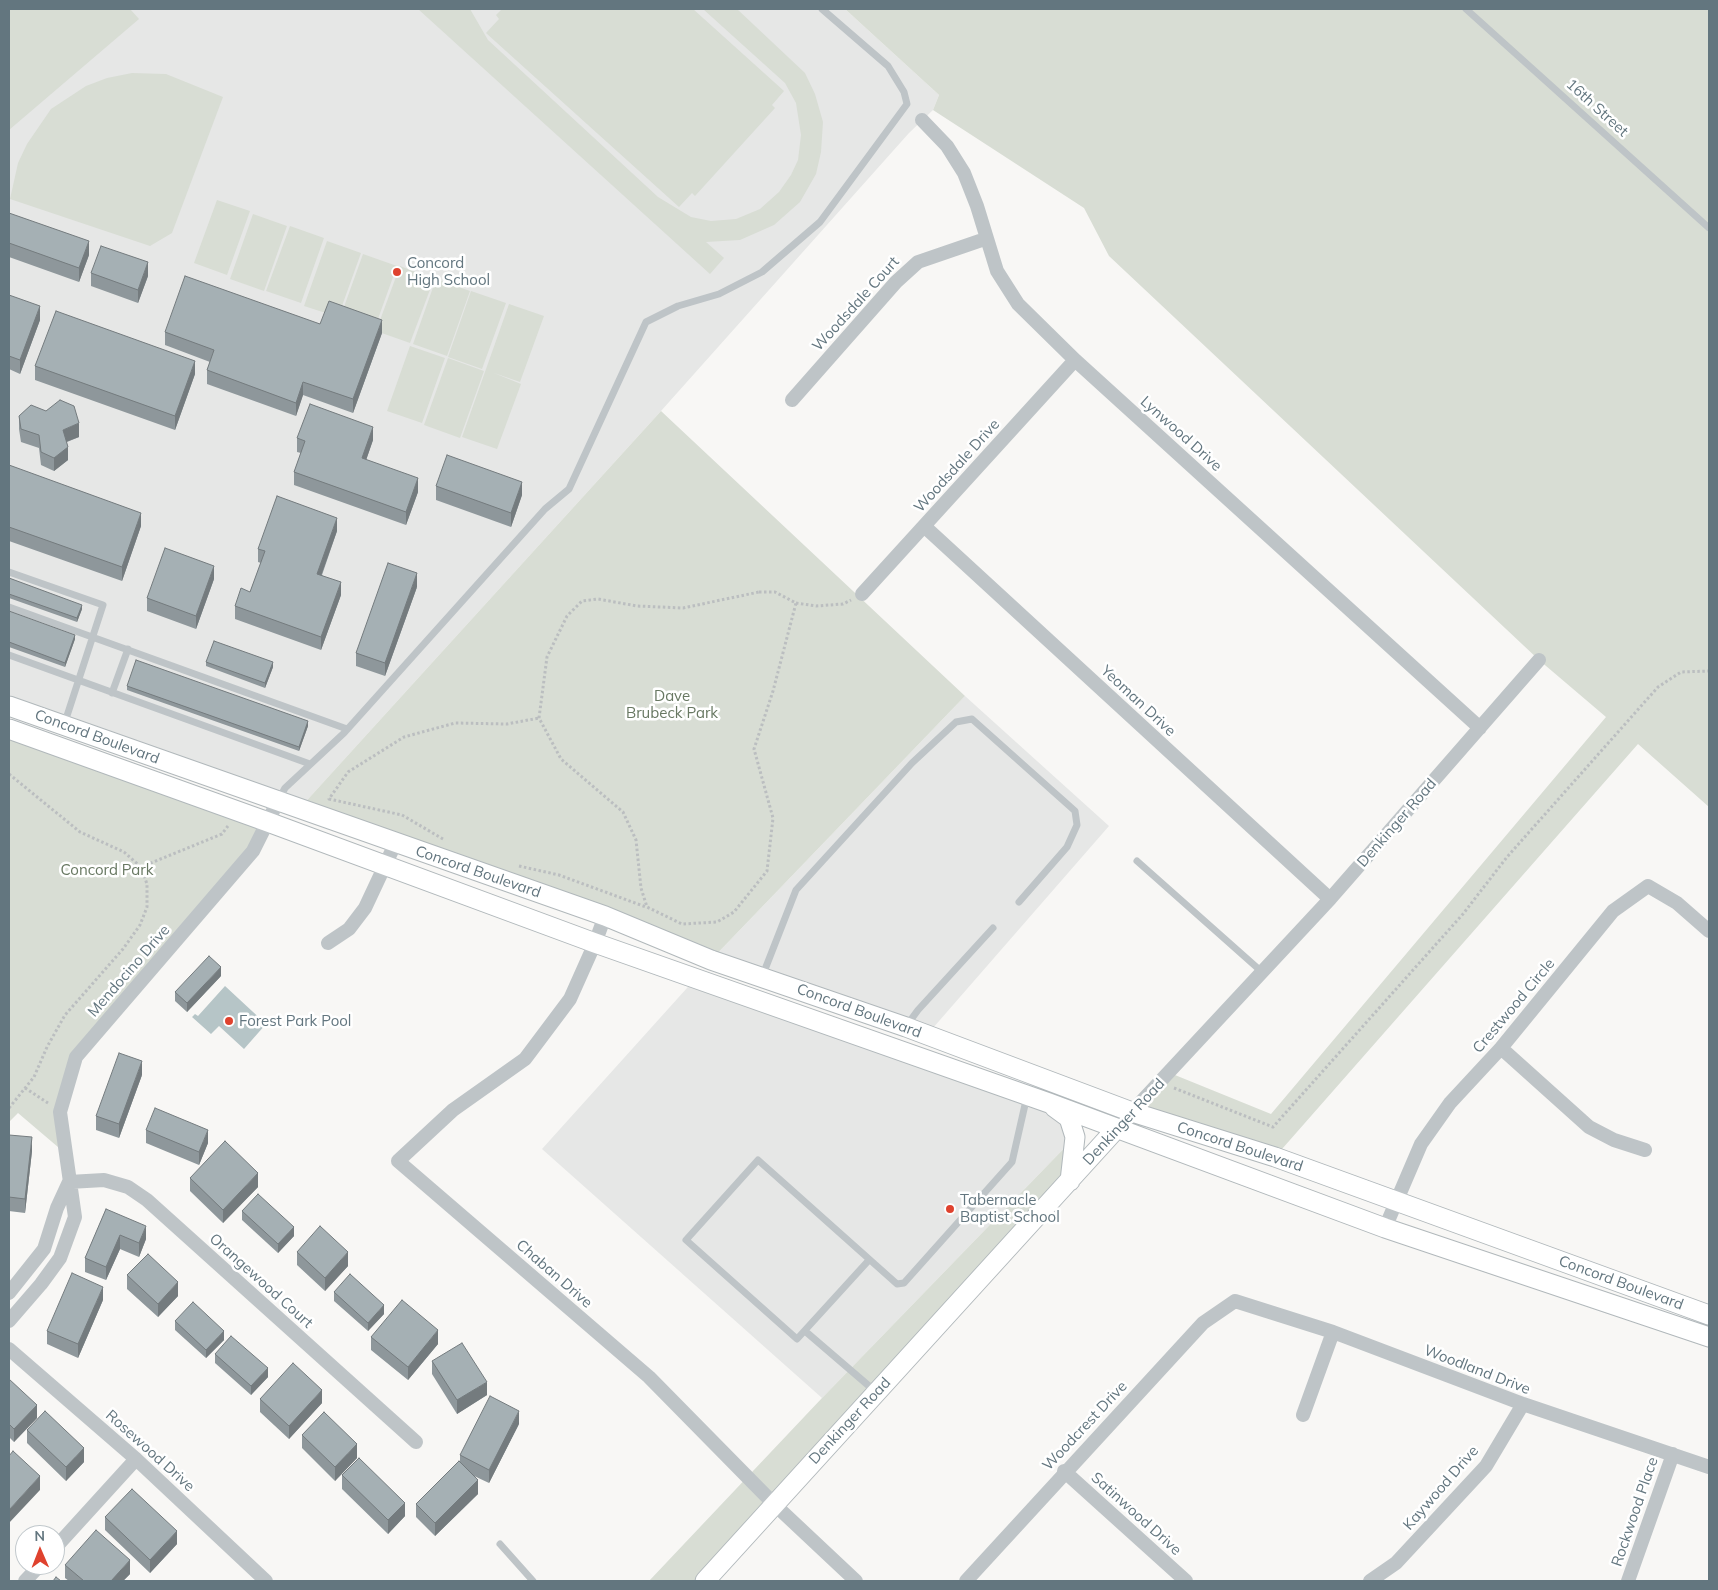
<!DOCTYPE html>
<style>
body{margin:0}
#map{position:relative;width:1718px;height:1590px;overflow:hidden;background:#f8f7f5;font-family:Mulish,sans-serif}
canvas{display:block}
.frame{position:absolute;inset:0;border:10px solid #63767f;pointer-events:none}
.north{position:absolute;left:15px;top:1525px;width:50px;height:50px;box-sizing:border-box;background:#fff;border:1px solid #c1c8cc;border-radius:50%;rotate:359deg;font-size:14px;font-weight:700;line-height:20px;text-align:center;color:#63767f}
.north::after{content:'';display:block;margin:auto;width:18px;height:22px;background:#df422e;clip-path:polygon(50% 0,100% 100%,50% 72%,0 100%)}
</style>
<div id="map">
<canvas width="1718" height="1590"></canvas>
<div class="frame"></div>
<div class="north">N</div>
</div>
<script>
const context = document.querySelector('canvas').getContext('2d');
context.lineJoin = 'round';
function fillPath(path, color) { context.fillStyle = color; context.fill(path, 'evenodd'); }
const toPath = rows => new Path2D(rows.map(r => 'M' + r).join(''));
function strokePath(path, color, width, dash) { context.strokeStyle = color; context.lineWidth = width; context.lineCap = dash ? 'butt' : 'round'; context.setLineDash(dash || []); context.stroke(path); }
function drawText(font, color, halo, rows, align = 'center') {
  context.font = font + ' Mulish,sans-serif'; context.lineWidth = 5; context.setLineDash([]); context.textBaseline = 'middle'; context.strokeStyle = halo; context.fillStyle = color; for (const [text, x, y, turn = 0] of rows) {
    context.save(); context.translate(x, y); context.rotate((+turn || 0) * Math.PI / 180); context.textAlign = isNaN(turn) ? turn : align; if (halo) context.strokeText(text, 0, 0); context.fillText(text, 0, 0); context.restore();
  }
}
fillPath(toPath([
 [9,9,845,9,939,95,933,110,909,133,661,411,299,809,9,706],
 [965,696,1109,826,926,1036,711,960],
 [696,978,1049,1103,1075,1137,822,1398,542,1149]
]), '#e6e7e6');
fillPath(toPath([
 [9,9,130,9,139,19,9,130],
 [418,9,470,9,488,40,658,197,691,217,711,221,736,219,760,209,779,192,791,175,798,160,801,135,796,103,785,83,703,9,737,9,805,73,815,94,823,122,821,152,816,174,800,202,774,225,740,240,706,242,724,258,710,274],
 [502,9,693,9,784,91,772,105,775,108,695,196,692,193,679,207,486,33,499,19,496,15],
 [845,9,1709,9,1709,807,1638,744,1275,1157,1132,1112,1170,1073,1271,1114,1606,717,1539,660,1109,256,1084,208,933,110,939,95],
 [132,73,166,74,223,97,172,233,150,246,10,199,18,163,27,144,51,109,86,86,107,78],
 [217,200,250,211,227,275,194,263],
 [253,214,287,226,264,291,230,279],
 [290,226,324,238,301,303,266,291],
 [327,241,361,253,338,317,304,306],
 [363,254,397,266,374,330,340,318],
 [400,266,434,279,410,343,376,331],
 [436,279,470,291,447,356,413,344],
 [471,291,506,303,482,369,448,357],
 [509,304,544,316,520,382,494,373,521,384,497,449,462,437],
 [410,346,445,358,422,423,387,411],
 [448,358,484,371,460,438,424,425],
 [661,411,965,696,711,960,299,809],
 [9,729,268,822,253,851,76,1057,62,1106,65,1153,18,1113,9,1122],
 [1075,1137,1070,1181,705,1581,649,1581,822,1398]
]), '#d8ddd4');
fillPath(toPath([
 [225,986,266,1024,244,1049,219,1026,211,1034,192,1017,195,1014,198,1016]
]), '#b6c5c7');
const secondary = toPath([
 [9,706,605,916,711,960,906,1027,1132,1112,1275,1157,1709,1315],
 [9,729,268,822,595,943,1049,1103,1385,1228,1709,1337],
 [1054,1107,1069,1118,1075,1137,1070,1181],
 [705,1581,1117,1128]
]);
strokePath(secondary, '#b1b8bb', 21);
strokePath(toPath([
 [759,592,775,592,796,603,773,691,754,749,773,818,767,871,734,912,717,922,682,924,647,907,641,888,636,840,623,812,561,759,539,718,547,657,567,616,582,601,598,599,637,606,683,608,759,592],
 [796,603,816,606,843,604,851,600],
 [9,774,80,832,124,852,141,867],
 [443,839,402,815,329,799,348,772,404,737,455,723,507,724,539,718],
 [519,866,559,875,646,907],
 [141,867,222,834,228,826],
 [25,1088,48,1103],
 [1174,1088,1273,1127,1463,914,1507,857,1658,687,1681,672,1709,671],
 [9,1108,34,1077,47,1047,65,1015,123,949,140,925,147,907,147,884,141,867]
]), '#bbbec0', 3, [2.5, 2.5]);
strokePath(toPath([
 [1466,9,1709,228],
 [9,572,103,605,64,725],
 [9,607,347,729],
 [9,655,310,764],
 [112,693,128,649],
 [278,801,285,788,344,733,545,509,569,489,646,322,678,306,719,294,762,272,820,222,907,104,904,92,888,66,822,9],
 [1137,861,1262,972],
 [762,977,796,890,912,763,956,722,972,719,1075,811,1077,825,1067,847,1019,902],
 [907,1025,918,1010,993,928],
 [869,1260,797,1339,686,1240,758,1160,897,1284,904,1283,1012,1162,1027,1096],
 [805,1331,876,1392],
 [500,1544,533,1581]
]), '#bec4c7', 7);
strokePath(toPath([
 [922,120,947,146,964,173,977,206,997,271,1018,304,1075,360,1480,728],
 [792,400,896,282,918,262,985,239],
 [924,526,1330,899],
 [862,594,1075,360],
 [605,916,595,943,570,999,525,1059,453,1110,398,1161,649,1377,774,1504,856,1581],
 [328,943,349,929,365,908,395,844],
 [1501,1048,1589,1127,1614,1140,1645,1150],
 [1127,1117,1330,899,1539,660],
 [69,1182,104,1180,128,1187,147,1200,416,1442],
 [1385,1228,1421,1144,1450,1103,1501,1048,1613,911,1648,886,1677,903,1709,931],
 [9,1293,44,1249,57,1208,69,1182],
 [9,1321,41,1284,60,1258,75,1217,60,1112,76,1057,253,851,278,801],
 [9,1349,136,1459,266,1581],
 [1303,1415,1333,1332],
 [1064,1471,1186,1581],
 [55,1548,136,1459],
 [25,1581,40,1565],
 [966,1581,1203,1323,1235,1301,1333,1332,1523,1404,1709,1467],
 [1370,1581,1396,1563,1486,1466,1523,1404],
 [1628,1581,1673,1454]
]), '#bec4c7', 14);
strokePath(secondary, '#fff', 19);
fillPath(toPath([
 [9,213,89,255,79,282,9,257],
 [91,273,148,276,138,303,91,286],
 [9,295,40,320,20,374,9,369],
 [320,324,382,333,353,413,303,395,296,416,207,384,207,370,210,362,165,345,165,332],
 [35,366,195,374,175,430,35,380],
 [19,416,79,437,67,442,68,460,54,471,41,465,39,448,21,442,19,429],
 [297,438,373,440,366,460,418,492,406,525,294,485,294,472,301,453,297,452],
 [9,465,141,526,122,581,9,541],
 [436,486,522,495,511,527,436,500],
 [337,531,322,575,341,595,321,650,235,619,235,606,250,592,261,563,258,562,258,549],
 [9,578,82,609,77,622,9,598],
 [214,579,196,629,147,611,147,598],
 [417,587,385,676,356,666,356,653],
 [9,611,75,639,65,667,9,647],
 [206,662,273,667,265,688,206,666],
 [127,686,308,726,299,751,127,690],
 [221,976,187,1012,175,1001,175,992],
 [142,1075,119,1138,96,1130,96,1116],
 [146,1130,208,1143,199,1165,146,1143],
 [9,1135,32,1151,25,1213,9,1211],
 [190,1178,258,1187,223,1223,190,1191],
 [106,1209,146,1239,139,1257,120,1249,106,1280,85,1272,85,1258],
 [242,1211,294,1236,278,1253,242,1220],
 [297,1252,348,1266,325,1291,297,1265],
 [127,1275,178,1296,158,1317,127,1289],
 [334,1292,384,1314,368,1331,334,1301],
 [103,1300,78,1358,47,1344,47,1331],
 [175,1321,224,1340,206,1358,175,1330],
 [371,1337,438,1344,408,1380,371,1350],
 [215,1354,268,1377,251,1395,215,1363],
 [432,1361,487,1395,457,1414,432,1374],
 [9,1379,37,1418,14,1442,9,1437],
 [260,1399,322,1403,289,1439,260,1412],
 [519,1424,489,1483,472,1475,478,1494,435,1536,416,1517,416,1504,460,1462,460,1455],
 [27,1430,84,1462,66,1481,27,1443],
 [302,1435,357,1458,335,1481,302,1448],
 [342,1475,405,1516,388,1534,342,1489],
 [105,1517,177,1544,150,1573,105,1530],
 [65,1565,130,1574,123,1581,69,1581,65,1578]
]), '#8e979b');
fillPath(toPath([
 [89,241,89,255,79,282,79,268],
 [148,262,148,276,138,303,138,290],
 [40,306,40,320,20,374,20,360],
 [382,320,382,333,353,413,353,399],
 [195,361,195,374,175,430,175,416],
 [303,382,303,395,296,416,296,403],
 [79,423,79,437,63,443,63,430],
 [373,427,373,440,362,472,362,458],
 [68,447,68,460,54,471,54,458],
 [418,478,418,492,406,525,406,512],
 [522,482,522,495,511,527,511,513],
 [141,513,141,526,122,581,122,567],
 [337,518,337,531,317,587,317,574],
 [214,566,214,579,196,629,196,616],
 [417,573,417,587,385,676,385,663],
 [341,582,341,595,321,650,321,637],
 [82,605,82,609,77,622,77,618],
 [75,635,75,639,65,667,65,663],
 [273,662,273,667,265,688,265,683],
 [308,721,308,726,299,751,299,747],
 [221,967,221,976,187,1012,187,1003],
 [142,1061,142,1075,119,1138,119,1124],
 [208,1130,208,1143,199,1165,199,1152],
 [32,1137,32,1151,25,1213,25,1199],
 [258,1173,258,1187,223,1223,223,1210],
 [146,1226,146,1239,139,1257,139,1243],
 [294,1227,294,1236,278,1253,278,1244],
 [120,1235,120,1249,106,1280,106,1267],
 [348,1252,348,1266,325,1291,325,1278],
 [178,1282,178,1296,158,1317,158,1304],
 [103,1287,103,1300,78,1358,78,1344],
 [384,1305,384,1314,368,1331,368,1323],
 [438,1330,438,1344,408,1380,408,1367],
 [224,1331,224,1340,206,1358,206,1350],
 [268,1368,268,1377,251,1395,251,1386],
 [487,1382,487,1395,457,1414,457,1400],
 [322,1390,322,1403,289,1439,289,1426],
 [37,1405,37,1418,14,1442,14,1429],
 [519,1411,519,1424,489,1483,489,1470],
 [357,1444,357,1458,335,1481,335,1467],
 [84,1448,84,1462,66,1481,66,1467],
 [40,1476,40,1490,9,1523,9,1510],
 [478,1480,478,1494,435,1536,435,1523],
 [405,1503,405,1516,388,1534,388,1520],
 [177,1531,177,1544,150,1573,150,1560],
 [130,1560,130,1574,123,1581,111,1581]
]), '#747b7e');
const building = toPath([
 [9,213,89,241,79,268,9,243,9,213],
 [101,246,148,262,138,290,91,273,101,246],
 [185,276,320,324,329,301,382,320,353,399,303,382,296,403,207,370,214,350,165,332,185,276],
 [9,295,40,306,20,360,9,356,9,295],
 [56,311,195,361,175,416,35,366,56,311],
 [60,400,74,406,79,423,63,430,68,447,54,458,41,452,39,435,21,429,19,416,31,405,46,411,60,400],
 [310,404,373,427,362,458,418,478,406,512,294,472,305,441,297,438,310,404],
 [447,455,522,482,511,513,436,486,447,455],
 [9,465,141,513,122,567,9,527,9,465],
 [277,496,337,518,317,574,341,582,321,637,235,606,241,588,250,592,265,551,258,549,277,496],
 [165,548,214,566,196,616,147,598,165,548],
 [388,563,417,573,385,663,356,653,388,563],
 [9,578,82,605,77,618,9,594,9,578],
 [9,611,75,635,65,663,9,642,9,611],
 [214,641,273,662,265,683,206,662,214,641],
 [136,660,308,721,299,747,127,686,136,660],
 [209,956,221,967,187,1003,175,992,209,956],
 [119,1053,142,1061,119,1124,96,1116,119,1053],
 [155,1108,208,1130,199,1152,146,1130,155,1108],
 [9,1135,32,1137,25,1199,9,1197,9,1135],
 [225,1141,258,1173,223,1210,190,1178,225,1141],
 [258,1194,294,1227,278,1244,242,1211,258,1194],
 [106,1209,146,1226,139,1243,120,1235,106,1267,85,1258,106,1209],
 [320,1226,348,1252,325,1278,297,1252,320,1226],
 [148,1254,178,1282,158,1304,127,1275,148,1254],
 [72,1273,103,1287,78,1344,47,1331,72,1273],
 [350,1274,384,1305,368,1323,334,1292,350,1274],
 [402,1300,438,1330,408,1367,371,1337,402,1300],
 [193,1302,224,1331,206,1350,175,1321,193,1302],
 [231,1336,268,1368,251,1386,215,1354,231,1336],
 [462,1343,487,1382,457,1400,432,1361,462,1343],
 [293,1363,322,1390,289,1426,260,1399,293,1363],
 [9,1379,37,1405,14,1429,9,1424,9,1379],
 [490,1396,519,1411,489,1470,460,1455,490,1396],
 [45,1411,84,1448,66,1467,27,1430,45,1411],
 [324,1412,357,1444,335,1467,302,1435,324,1412],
 [13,1451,40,1476,9,1510,9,1456,13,1451],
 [359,1458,405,1503,388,1520,342,1475,359,1458],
 [459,1461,478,1480,435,1523,416,1504,459,1461],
 [132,1489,177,1531,150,1560,105,1517,132,1489],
 [96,1530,130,1560,111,1581,84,1581,65,1565,96,1530],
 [56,1577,61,1581,53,1581,56,1577]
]);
fillPath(building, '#a5b0b4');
strokePath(building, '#747b7e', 1);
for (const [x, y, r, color] of [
 [397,272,5,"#df422e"],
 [229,1021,5,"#df422e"],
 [950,1209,5,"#df422e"]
]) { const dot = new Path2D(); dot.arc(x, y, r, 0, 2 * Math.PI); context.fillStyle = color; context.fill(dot); strokePath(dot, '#fff', 2); }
drawText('15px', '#63767f', '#fff', [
 ["16th Street",1597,108,42],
 ["Woodsdale Court",856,304,-48],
 ["Lynwood Drive",1181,434,42],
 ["Woodsdale Drive",957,466,-48],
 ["Yeoman Drive",1138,701,43],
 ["Concord Boulevard",97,737,20],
 ["Denkinger Road",1397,823,-49],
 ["Concord Boulevard",478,872,19],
 ["Mendocino Drive",129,971,-49],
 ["Crestwood Circle",1514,1006,-50],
 ["Concord Boulevard",859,1011,20],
 ["Denkinger Road",1124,1122,-47],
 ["Concord Boulevard",1240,1147,18],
 ["Chaban Drive",554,1274,41],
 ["Orangewood Court",261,1281,42],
 ["Concord Boulevard",1621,1283,20],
 ["Woodland Drive",1477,1370,21],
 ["Denkinger Road",850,1421,-47],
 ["Woodcrest Drive",1085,1426,-47],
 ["Rosewood Drive",150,1451,42],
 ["Kaywood Drive",1441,1488,-49],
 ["Rockwood Place",1635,1512,-71],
 ["Satinwood Drive",1136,1514,42]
]);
drawText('15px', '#63767f', '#fff', [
 ["Concord",407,263],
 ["High School",407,280],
 ["Forest Park Pool",239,1021],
 ["Tabernacle",960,1200],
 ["Baptist School",960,1217]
], 'left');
drawText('15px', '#687862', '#fff', [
 ["Dave",672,696],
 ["Brubeck Park",672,713],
 ["Concord Park",107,870]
]);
</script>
